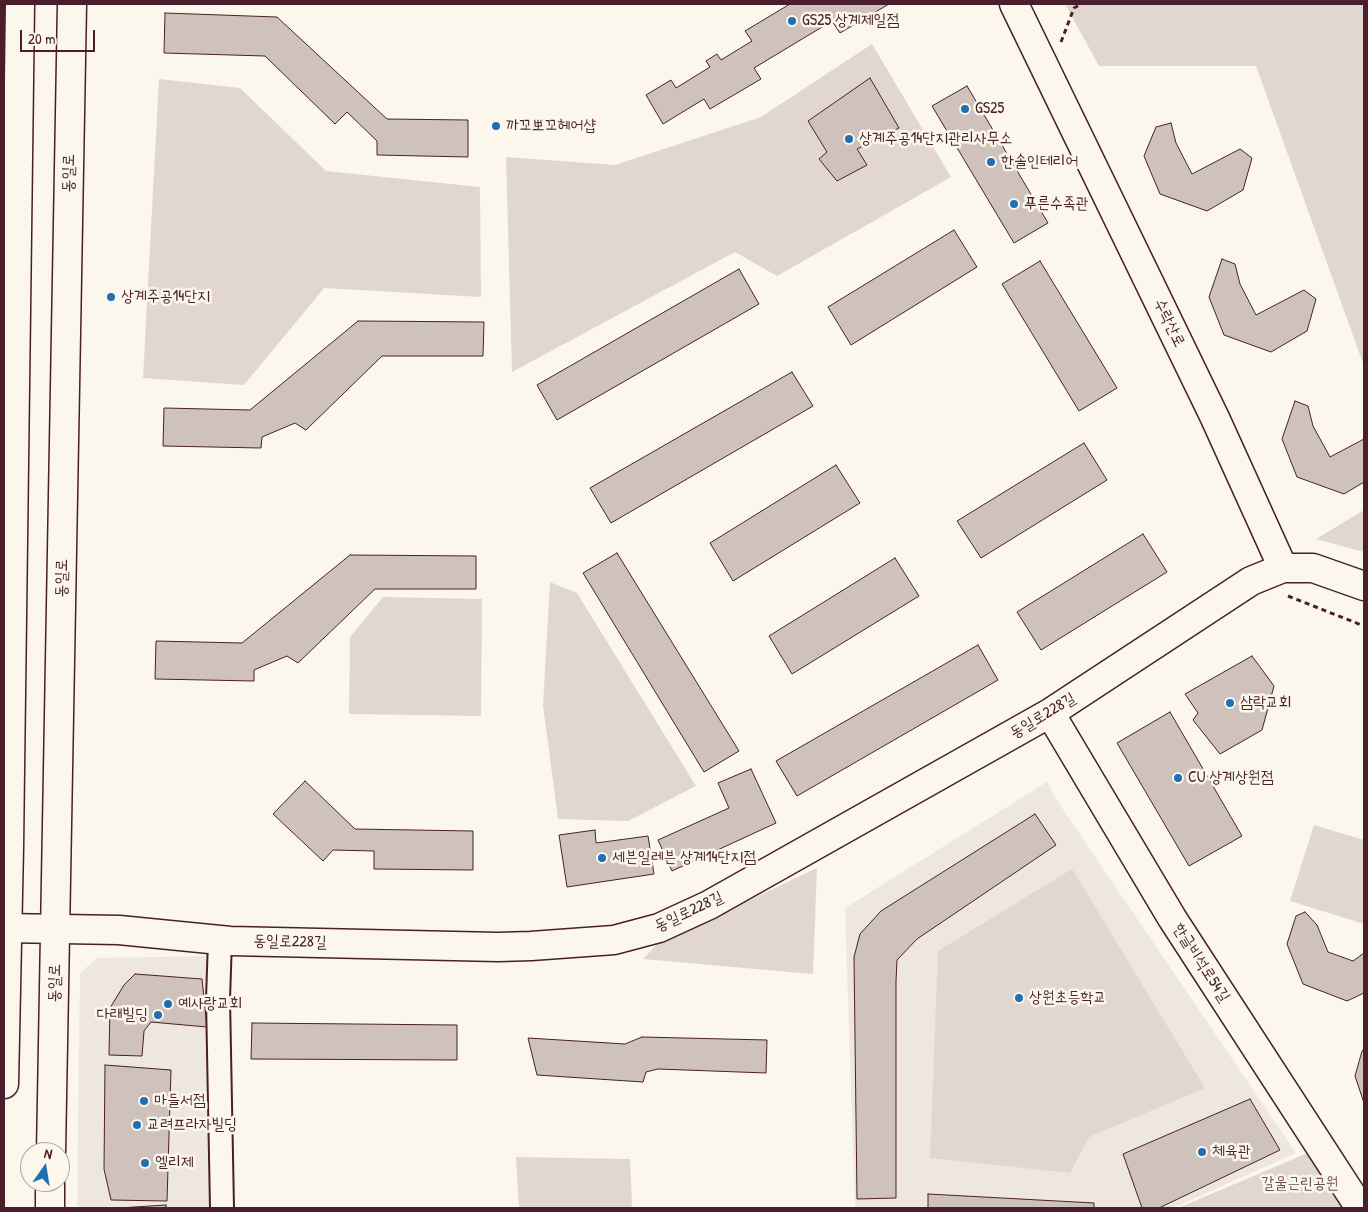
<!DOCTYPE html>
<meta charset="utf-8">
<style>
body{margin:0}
#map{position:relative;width:1368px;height:1212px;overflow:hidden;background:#fbf7ec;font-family:"Patrick Hand",sans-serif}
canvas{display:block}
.frame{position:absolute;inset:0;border:5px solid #4a1f2b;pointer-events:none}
.north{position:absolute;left:20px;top:1142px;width:50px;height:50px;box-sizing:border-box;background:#fbf7ec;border:1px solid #b4a19f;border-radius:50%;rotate:13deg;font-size:14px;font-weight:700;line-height:20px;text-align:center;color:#4a1f2b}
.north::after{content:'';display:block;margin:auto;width:18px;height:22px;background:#1f6fb2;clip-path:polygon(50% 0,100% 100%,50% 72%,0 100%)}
.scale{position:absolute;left:20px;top:30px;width:75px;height:22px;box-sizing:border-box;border:2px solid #4a1f2b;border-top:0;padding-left:6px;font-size:15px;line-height:18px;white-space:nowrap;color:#4a1f2b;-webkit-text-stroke:4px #fbf7ec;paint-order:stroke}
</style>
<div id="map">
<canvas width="1368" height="1212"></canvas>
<div class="frame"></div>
<div class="north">N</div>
<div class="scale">20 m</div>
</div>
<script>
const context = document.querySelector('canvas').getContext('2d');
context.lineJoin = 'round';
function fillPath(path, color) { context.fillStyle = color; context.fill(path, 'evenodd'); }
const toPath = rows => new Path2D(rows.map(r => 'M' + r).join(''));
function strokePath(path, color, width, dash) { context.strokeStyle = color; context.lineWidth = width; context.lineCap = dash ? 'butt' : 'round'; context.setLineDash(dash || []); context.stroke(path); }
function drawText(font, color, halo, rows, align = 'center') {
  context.font = font + ' "Patrick Hand","Poor Story",sans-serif'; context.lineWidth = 5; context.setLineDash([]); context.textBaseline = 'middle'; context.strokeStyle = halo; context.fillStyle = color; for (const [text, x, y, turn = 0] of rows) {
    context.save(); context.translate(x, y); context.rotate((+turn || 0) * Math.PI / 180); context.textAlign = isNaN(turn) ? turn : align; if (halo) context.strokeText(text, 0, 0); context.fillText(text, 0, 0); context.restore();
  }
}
fillPath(toPath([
 [1047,782,1060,805,1296,1153,1173,1208,855,1208,845,908],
 [214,956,214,1208,77,1208,80,973,97,958]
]), '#eee7de');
fillPath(toPath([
 [1065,4,1364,4,1364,366,1256,66,1099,66],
 [872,44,951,177,777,276,735,252,512,372,506,157,615,165,761,117],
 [159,79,240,88,326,171,480,187,481,297,324,288,244,385,143,378],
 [1364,510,1364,552,1316,539],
 [550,582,577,593,696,786,628,821,558,819,543,705],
 [383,597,482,599,481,716,349,714,350,637],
 [1314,825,1364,840,1364,924,1290,901],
 [817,868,813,974,643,959,657,944],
 [1072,869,1205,1088,1089,1137,1070,1173,930,1158,938,951],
 [1310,1152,1347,1208,1178,1208],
 [516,1157,630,1159,632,1208,519,1208]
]), '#e2d7d0');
const building = toPath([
 [790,4,889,4,840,33,832,21,754,68,761,79,710,109,704,99,663,124,646,95,671,80,676,88,710,67,706,61,717,54,721,60,752,41,745,31,790,4],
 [165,13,277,17,387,119,468,120,468,157,377,155,377,141,347,112,335,124,265,56,164,53,165,13],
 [870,78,899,128,857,149,867,165,837,181,819,159,827,152,808,121,870,78],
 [967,86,1048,223,1014,243,932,106,967,86],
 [1171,123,1176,143,1192,174,1240,149,1252,158,1243,190,1207,211,1160,194,1144,156,1156,127,1171,123],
 [954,230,977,267,851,345,828,307,954,230],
 [1222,259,1235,264,1240,284,1256,315,1304,290,1316,299,1307,331,1271,352,1224,335,1209,297,1222,259],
 [1040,261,1117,388,1079,411,1002,284,1040,261],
 [739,269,759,304,557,420,537,385,739,269],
 [358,321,484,322,483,356,382,356,306,430,295,423,262,437,261,448,163,446,164,408,250,410,358,321],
 [792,372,813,406,611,523,590,488,792,372],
 [1295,401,1308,406,1313,426,1330,457,1364,439,1364,482,1344,494,1297,477,1282,439,1295,401],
 [1084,443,1107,480,981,558,957,521,1084,443],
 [836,465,860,503,733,581,710,543,836,465],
 [1143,534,1167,572,1041,650,1017,612,1143,534],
 [617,553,739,751,704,772,583,573,617,553],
 [350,555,476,556,476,589,375,589,298,663,287,656,254,670,254,681,155,679,156,641,242,643,350,555],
 [895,558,919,596,792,674,769,636,895,558],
 [978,645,998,680,797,796,776,761,978,645],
 [1252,656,1274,686,1262,730,1220,754,1193,720,1198,713,1185,694,1252,656],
 [1170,712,1242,836,1189,866,1117,743,1170,712],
 [751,769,776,823,672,871,658,840,729,808,718,783,751,769],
 [305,781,355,829,473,831,473,870,374,869,374,851,333,850,323,861,273,814,305,781],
 [1035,814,1056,845,917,939,897,960,896,981,896,1198,857,1199,854,957,860,934,881,911,1035,814],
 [595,830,596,843,648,836,654,874,567,887,559,835,595,830],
 [1305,912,1317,925,1328,952,1353,961,1364,953,1364,993,1347,1001,1303,984,1287,944,1296,916,1305,912],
 [135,974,202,979,207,1027,151,1022,144,1031,142,1056,109,1055,110,1008,124,985,135,974],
 [252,1023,457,1025,457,1060,251,1059,252,1023],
 [642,1037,767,1040,766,1073,658,1069,646,1072,643,1082,537,1075,528,1038,625,1044,642,1037],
 [1364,1049,1364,1103,1355,1076,1362,1051,1364,1049],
 [105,1065,171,1070,167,1201,111,1200,104,1169,105,1065],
 [1250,1099,1280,1150,1159,1208,1142,1208,1123,1154,1250,1099],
 [928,1194,1094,1203,1094,1208,928,1208,928,1194],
 [166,1205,166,1208,119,1208,166,1205]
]);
fillPath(building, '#cfc2bc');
strokePath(building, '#4a1f2b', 1);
const minor = toPath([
 [220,940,218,999,222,1208]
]);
const tertiary = toPath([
 [1014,4,1215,418,1283,568],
 [1050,713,1172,918,1360,1208],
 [4,928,119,930,230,941,498,947,531,946,614,940,659,928,709,905,1050,713,1251,581,1283,568,1313,568,1364,586]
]);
const primary = toPath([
 [4,1084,9,847,20,4],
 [51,1152,72,4],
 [50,1208,50,1182]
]);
strokePath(minor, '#4a1f2b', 26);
strokePath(tertiary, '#4a1f2b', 31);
strokePath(primary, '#4a1f2b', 31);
strokePath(toPath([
 [1061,42,1074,8,1081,4],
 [1288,596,1364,626]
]), '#4a1f2b', 3, [5, 4]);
strokePath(minor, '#fbf7ec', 22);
strokePath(tertiary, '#fbf7ec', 28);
strokePath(primary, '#fbf7ec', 28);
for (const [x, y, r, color] of [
 [792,21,5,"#1f6fb2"],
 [965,109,5,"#1f6fb2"],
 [496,126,5,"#1f6fb2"],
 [849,139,5,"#1f6fb2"],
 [991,162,5,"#1f6fb2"],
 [1014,204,5,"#1f6fb2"],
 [111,297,5,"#1f6fb2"],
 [1230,703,5,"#1f6fb2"],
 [1178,778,5,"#1f6fb2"],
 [602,858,5,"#1f6fb2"],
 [1019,998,5,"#1f6fb2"],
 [168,1004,5,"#1f6fb2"],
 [158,1015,5,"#1f6fb2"],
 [144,1101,5,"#1f6fb2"],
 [137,1125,5,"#1f6fb2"],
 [1202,1152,5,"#1f6fb2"],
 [145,1163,5,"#1f6fb2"]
]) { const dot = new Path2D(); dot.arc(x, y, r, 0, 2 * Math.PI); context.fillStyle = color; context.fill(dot); strokePath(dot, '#fbf7ec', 2); }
drawText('16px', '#4a1f2b', '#fbf7ec', [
 ["GS25 상계제일점",802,21],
 ["GS25",975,109],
 ["까꼬뽀꼬헤어샵",506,126],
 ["상계주공14단지관리사무소",859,139],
 ["한솔인테리어",1001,162],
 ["푸른수족관",1024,204],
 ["상계주공14단지",121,297],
 ["삼락교회",1240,703],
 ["CU 상계상원점",1188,778],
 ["세븐일레븐 상계14단지점",612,858],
 ["상원초등학교",1029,998],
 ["예사랑교회",178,1004],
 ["다래빌딩",148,1015,"right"],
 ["마들서점",154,1101],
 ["교려프라자빌딩",147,1125],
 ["체육관",1212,1152],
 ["엘리제",155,1163]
], 'left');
drawText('16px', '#4a1f2b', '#fbf7ec', [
 ["동일로",69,173,-89],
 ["수락산로",1169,323,64],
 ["동일로",62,578,-89],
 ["동일로228길",1043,716,-31],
 ["동일로228길",689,912,-25],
 ["동일로228길",290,942,1],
 ["한글비석로54길",1201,963,57],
 ["동일로",55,983,-89]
]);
drawText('16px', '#704d54', '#fbf7ec', [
 ["갈울근린공원",1300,1184]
]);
</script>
